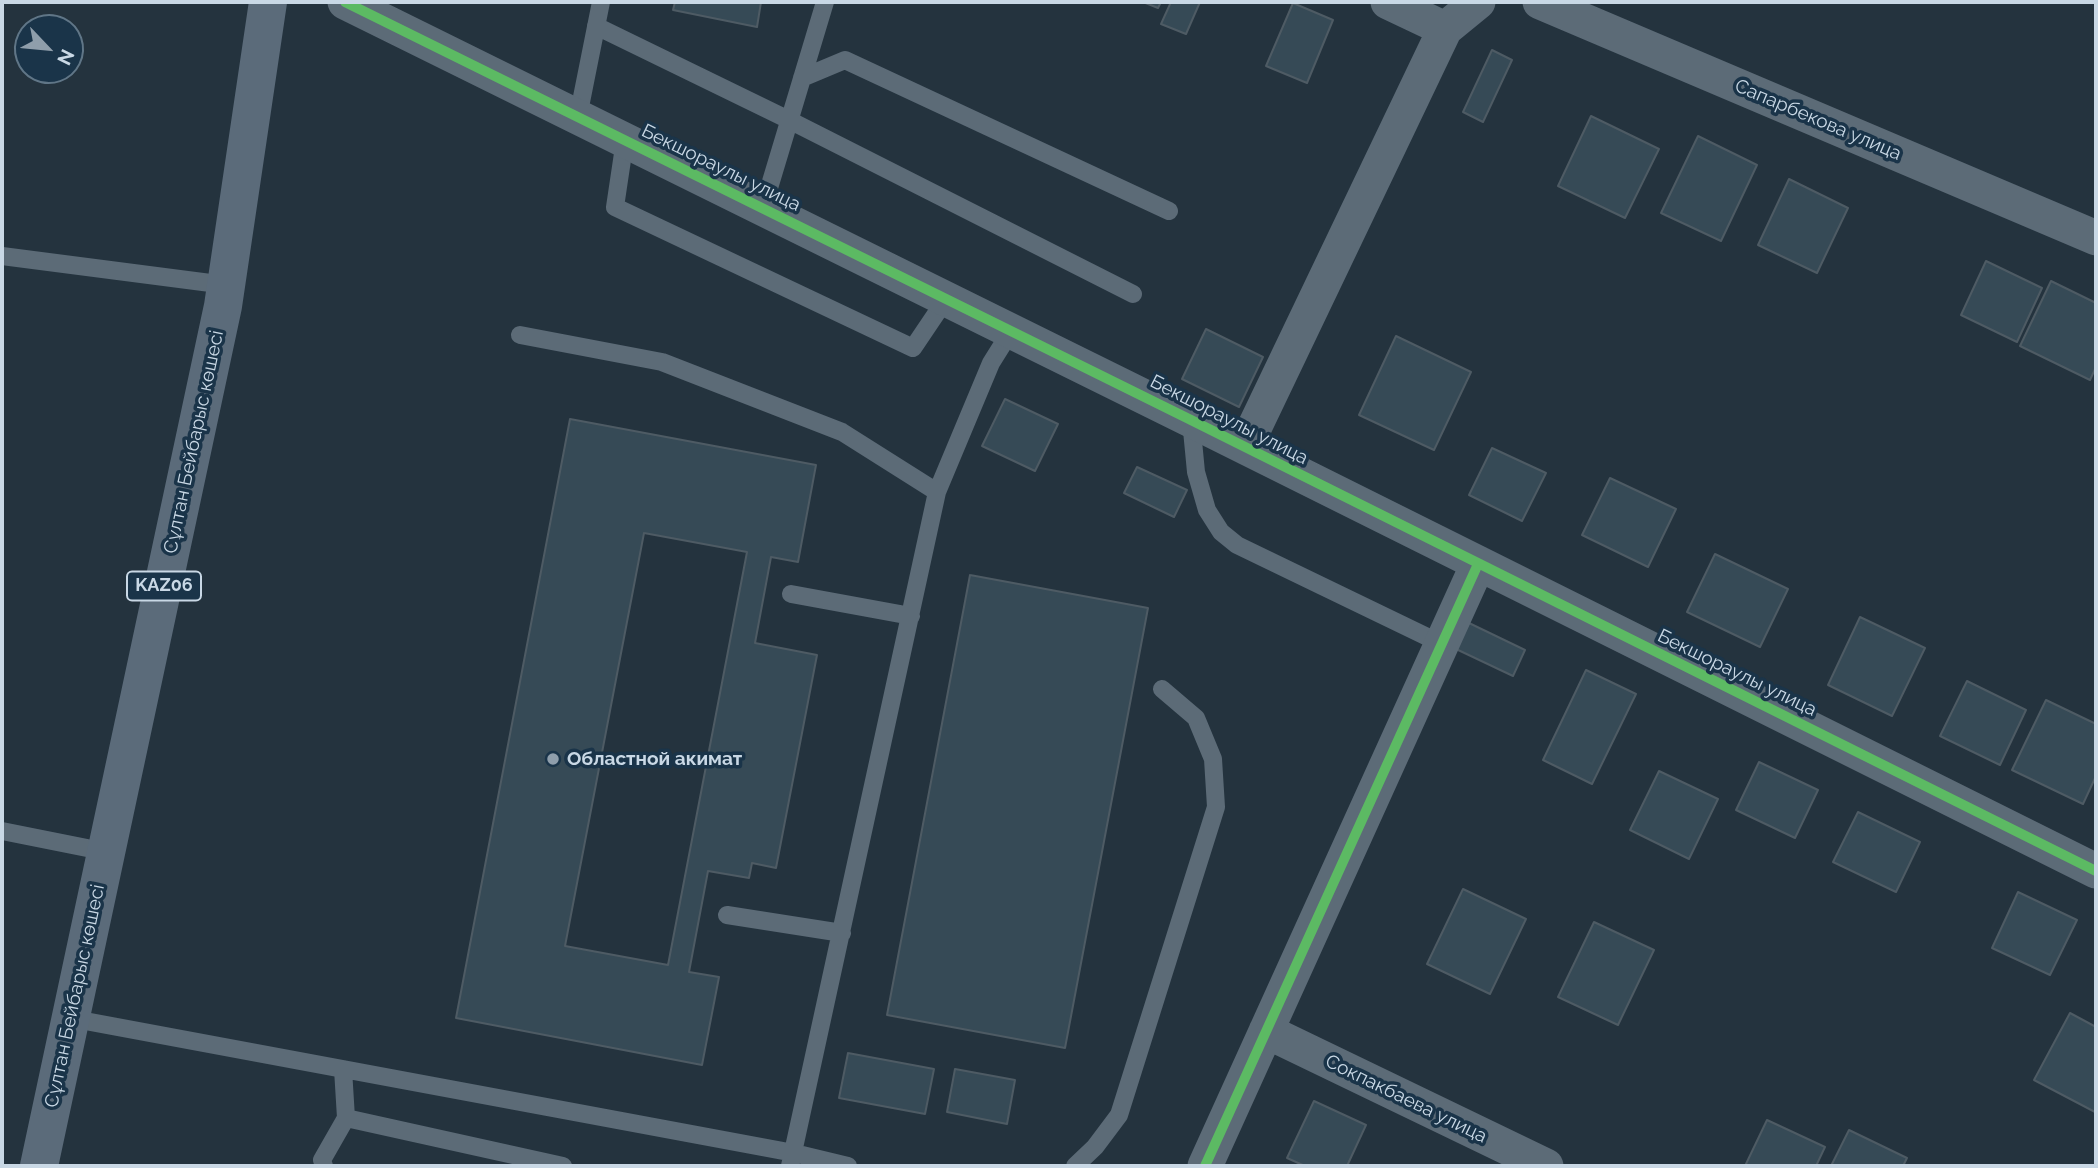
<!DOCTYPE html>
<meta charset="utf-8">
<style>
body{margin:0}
#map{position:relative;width:2098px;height:1168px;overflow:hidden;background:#24333e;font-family:Raleway,sans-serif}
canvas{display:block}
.frame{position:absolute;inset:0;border:4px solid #c9d8e5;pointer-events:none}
.north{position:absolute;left:14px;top:14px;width:70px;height:70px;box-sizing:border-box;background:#1a3449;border:2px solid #607687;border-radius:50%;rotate:116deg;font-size:19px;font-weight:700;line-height:28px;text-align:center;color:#c9d8e5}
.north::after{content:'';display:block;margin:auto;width:24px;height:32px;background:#8f9eab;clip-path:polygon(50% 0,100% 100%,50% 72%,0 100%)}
</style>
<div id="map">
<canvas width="2098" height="1168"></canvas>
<div class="frame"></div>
<div class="north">N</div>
</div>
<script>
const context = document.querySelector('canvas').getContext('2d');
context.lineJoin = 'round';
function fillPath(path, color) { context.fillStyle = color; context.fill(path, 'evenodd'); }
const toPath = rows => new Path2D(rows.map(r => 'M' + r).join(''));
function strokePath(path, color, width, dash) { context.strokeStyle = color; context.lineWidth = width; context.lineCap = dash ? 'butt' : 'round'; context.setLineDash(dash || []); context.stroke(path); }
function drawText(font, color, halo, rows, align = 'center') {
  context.font = font + ' Raleway,sans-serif'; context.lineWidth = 7; context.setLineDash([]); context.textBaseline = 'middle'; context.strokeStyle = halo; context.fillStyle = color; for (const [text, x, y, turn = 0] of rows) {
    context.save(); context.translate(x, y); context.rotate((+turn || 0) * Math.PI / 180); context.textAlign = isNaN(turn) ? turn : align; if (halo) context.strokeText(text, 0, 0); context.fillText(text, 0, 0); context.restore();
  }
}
const building = toPath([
 [675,2,761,2,757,27,673,10,675,2],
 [1143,2,1161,2,1158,8,1143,2],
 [1171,2,1200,2,1186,34,1161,24,1171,2],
 [1293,3,1333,20,1307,83,1266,66,1293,3],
 [1492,50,1512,60,1483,122,1463,112,1492,50],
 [1591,116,1659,149,1625,218,1558,186,1591,116],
 [1698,136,1757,165,1721,241,1661,213,1698,136],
 [1789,179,1848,208,1817,273,1758,245,1789,179],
 [1986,261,2042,288,2017,342,1961,315,1986,261],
 [2051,281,2096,303,2096,367,2090,380,2020,346,2051,281],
 [1206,329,1263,357,1239,407,1182,379,1206,329],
 [1396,336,1471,372,1434,450,1359,415,1396,336],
 [1005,399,1058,424,1035,471,982,446,1005,399],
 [570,419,816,465,798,562,771,557,755,643,817,655,776,868,752,863,749,878,708,871,689,972,719,977,702,1065,456,1018,570,419],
 [644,533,747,552,668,965,565,946,644,533],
 [1492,448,1546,473,1522,521,1469,495,1492,448],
 [1137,467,1187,490,1174,517,1124,493,1137,467],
 [1610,478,1676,509,1648,567,1582,535,1610,478],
 [1715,554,1788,589,1760,647,1687,612,1715,554],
 [970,575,1148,608,1065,1048,887,1015,970,575],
 [1860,617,1925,648,1892,716,1828,685,1860,617],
 [1469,623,1525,650,1513,676,1456,649,1469,623],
 [1586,670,1636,694,1592,784,1543,760,1586,670],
 [1967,681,2026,710,2000,765,1940,736,1967,681],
 [2046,700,2096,724,2096,776,2083,804,2012,770,2046,700],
 [1759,762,1818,790,1795,838,1736,810,1759,762],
 [1659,771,1718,799,1689,859,1630,830,1659,771],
 [1858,812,1920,842,1896,892,1833,862,1858,812],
 [1463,889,1526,919,1490,994,1427,964,1463,889],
 [2018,892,2077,920,2050,975,1992,948,2018,892],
 [1594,922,1654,950,1618,1025,1558,997,1594,922],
 [2070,1013,2096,1027,2095,1112,2034,1080,2070,1013],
 [848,1053,934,1069,925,1114,839,1098,848,1053],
 [955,1069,1015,1080,1007,1124,947,1112,955,1069],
 [1314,1101,1366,1125,1347,1166,1305,1166,1287,1158,1314,1101],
 [1767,1120,1825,1147,1816,1166,1745,1166,1767,1120],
 [1849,1130,1907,1158,1903,1166,1831,1166,1849,1130]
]);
fillPath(building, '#364a56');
strokePath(building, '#4e5b64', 2);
strokePath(toPath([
 [596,26,789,120,1133,294],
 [802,78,845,60,1169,211],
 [578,117,601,2],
 [625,140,615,207,913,348,946,299],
 [763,208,825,2],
 [2,256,226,285],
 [520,335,662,362,842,432,937,492],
 [1191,420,1196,472,1207,510,1221,532,1237,545,1442,644],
 [791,594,911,616],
 [2,831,107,852],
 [727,915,842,933],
 [69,1018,794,1153,848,1166],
 [343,1069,346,1118,563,1166],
 [324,1166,322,1160,346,1118],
 [790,1166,937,492,991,363,1011,331],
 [1075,1166,1095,1147,1119,1115,1216,807,1213,759,1196,718,1162,689]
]), '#5c6b77', 18);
strokePath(toPath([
 [345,2,1191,420,2096,871],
 [1388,2,1445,29],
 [1540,2,2096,238],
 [1245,447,1445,29,1478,2],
 [1266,1031,1546,1166],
 [1205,1166,1478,564]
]), '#5c6b77', 35);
strokePath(toPath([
 [39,1166,223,306,268,2]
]), '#5b6b7a', 38);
strokePath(toPath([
 [345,2,1191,420,2096,871],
 [1205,1166,1478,564]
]), '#5cba63', 10);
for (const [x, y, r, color] of [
 [553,759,7,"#8f9eab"]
]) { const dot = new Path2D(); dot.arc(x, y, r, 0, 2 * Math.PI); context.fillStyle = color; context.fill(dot); strokePath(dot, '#1a3449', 2.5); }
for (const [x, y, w] of [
 [164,586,74]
]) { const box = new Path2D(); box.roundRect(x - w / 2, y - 14.5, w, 29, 5); context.fillStyle = '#1a3449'; context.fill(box); strokePath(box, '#c9d8e5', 2); }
drawText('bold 18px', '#c9d8e5', null, [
 ["KAZ06",164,586]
]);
drawText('19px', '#c9d8e5', '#1a3449', [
 ["Сапарбекова улица",1818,120,23],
 ["Бекшораулы улица",721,168,26],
 ["Бекшораулы улица",1229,420,27],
 ["Сұлтан Бейбарыс көшесі",194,442,-78],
 ["Бекшораулы улица",1737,673,26],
 ["Сұлтан Бейбарыс көшесі",75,996,-78],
 ["Сокпакбаева улица",1406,1099,26]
]);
drawText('bold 19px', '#c9d8e5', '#1a3449', [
 ["Областной акимат",567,759]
], 'left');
</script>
